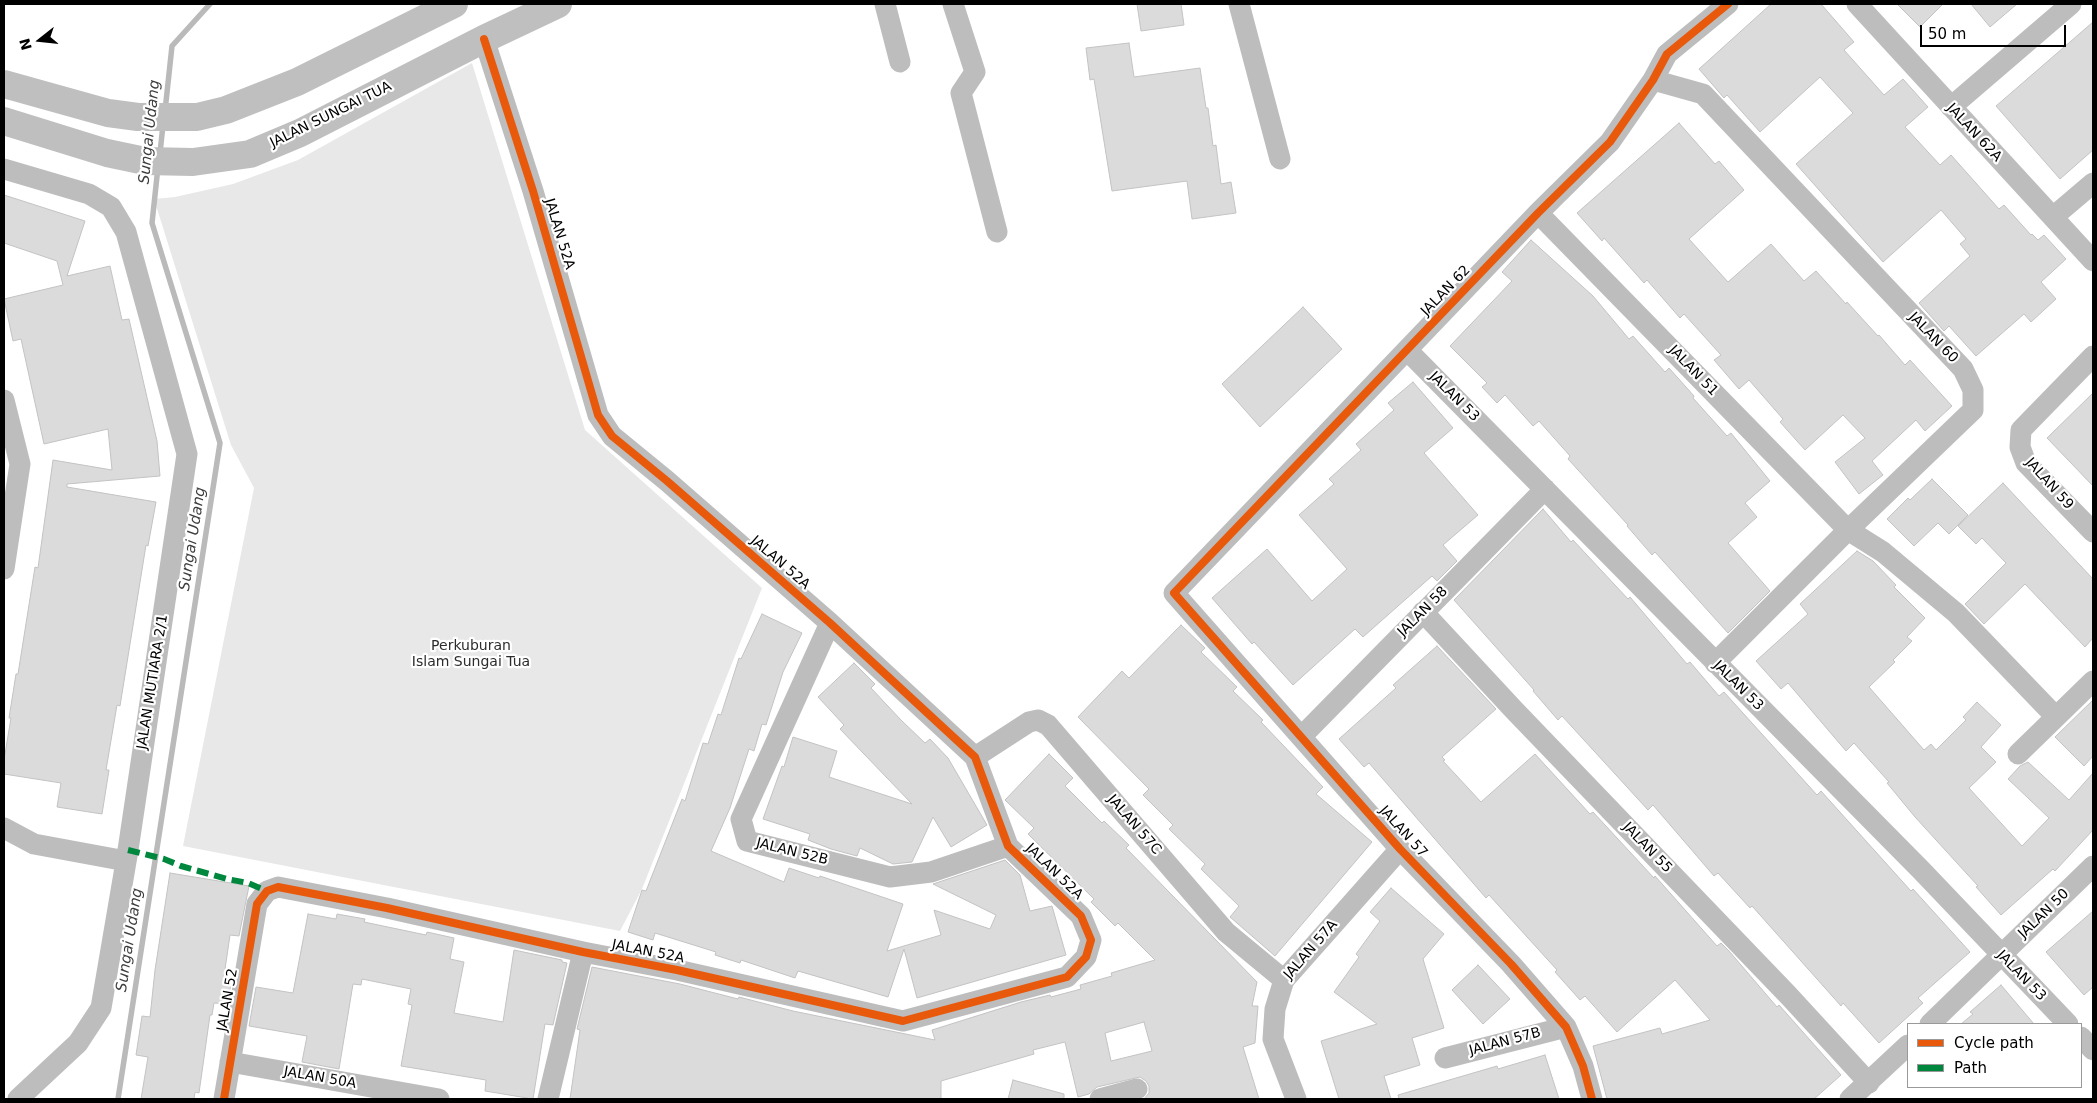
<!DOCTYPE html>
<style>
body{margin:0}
#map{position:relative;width:2097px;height:1103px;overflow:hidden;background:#fff;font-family:"DejaVu Sans",sans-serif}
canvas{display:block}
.frame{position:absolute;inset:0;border:5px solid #000;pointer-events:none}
.legend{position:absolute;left:1907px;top:1023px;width:175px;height:65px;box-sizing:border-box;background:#fff;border:1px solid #999;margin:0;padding:6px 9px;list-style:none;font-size:15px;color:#000}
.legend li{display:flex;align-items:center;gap:10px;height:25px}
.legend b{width:25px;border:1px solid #999}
.north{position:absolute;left:15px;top:15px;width:50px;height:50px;-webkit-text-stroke:4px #fff;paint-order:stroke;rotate:254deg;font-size:14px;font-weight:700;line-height:20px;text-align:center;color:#000}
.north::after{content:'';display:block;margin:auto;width:18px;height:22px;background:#000;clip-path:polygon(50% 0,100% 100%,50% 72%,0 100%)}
.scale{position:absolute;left:1920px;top:25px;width:146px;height:22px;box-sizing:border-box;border:2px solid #000;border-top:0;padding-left:6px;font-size:15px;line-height:18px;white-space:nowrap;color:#000;-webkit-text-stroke:4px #fff;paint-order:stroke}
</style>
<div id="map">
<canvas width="2097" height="1103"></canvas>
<div class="frame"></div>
<ul class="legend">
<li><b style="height:6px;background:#e8590c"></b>Cycle path</li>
<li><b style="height:6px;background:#00873e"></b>Path</li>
</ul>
<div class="north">N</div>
<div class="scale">50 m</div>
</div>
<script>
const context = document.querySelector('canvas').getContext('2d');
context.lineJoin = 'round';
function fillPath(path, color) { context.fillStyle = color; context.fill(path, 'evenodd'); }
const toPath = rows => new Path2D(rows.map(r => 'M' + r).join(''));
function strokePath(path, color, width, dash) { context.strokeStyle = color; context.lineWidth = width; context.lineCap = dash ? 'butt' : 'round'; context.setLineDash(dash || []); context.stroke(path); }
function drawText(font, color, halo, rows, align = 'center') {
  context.font = font + ' "DejaVu Sans",sans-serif'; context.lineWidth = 4.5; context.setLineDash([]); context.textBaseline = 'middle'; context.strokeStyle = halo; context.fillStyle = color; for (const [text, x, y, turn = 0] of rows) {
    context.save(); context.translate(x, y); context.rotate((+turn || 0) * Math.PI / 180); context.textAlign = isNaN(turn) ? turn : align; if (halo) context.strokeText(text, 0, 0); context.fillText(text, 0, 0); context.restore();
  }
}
fillPath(toPath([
 [472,63,585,430,762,588,642,889,620,931,183,846,254,488,231,445,154,199,175,197,233,184,298,160]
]), '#e8e8e8');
strokePath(toPath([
 [165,111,172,46,210,4],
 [160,153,163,125],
 [118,1099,220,443,152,223,158,167]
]), '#bababa', 5.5);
const building = toPath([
 [1137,4,1181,4,1184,25,1141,31,1137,4],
 [1771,4,1821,4,1854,42,1844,50,1884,95,1903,79,1928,107,1905,127,1940,165,1951,155,1999,209,2004,205,2031,235,2032,234,2038,240,2044,235,2066,259,2041,282,2056,299,2031,322,2024,314,1976,356,1949,326,1944,331,1919,303,1970,256,1960,244,1966,239,1941,210,1883,262,1796,164,1853,113,1820,77,1760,132,1727,95,1724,98,1699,69,1771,4],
 [1897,4,1943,4,1920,27,1897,4],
 [1971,4,2017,4,1990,27,1971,4],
 [2093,22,2093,150,2060,179,1996,106,2093,22],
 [1129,43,1134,77,1200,68,1206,108,1208,108,1213,146,1216,145,1221,184,1231,182,1236,213,1192,219,1187,181,1112,191,1094,79,1090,80,1086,48,1129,43],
 [1679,123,1715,164,1719,161,1744,190,1689,239,1728,282,1771,244,1804,281,1816,271,1846,304,1847,302,1878,336,1879,335,1905,365,1910,360,1952,406,1925,431,1916,420,1872,461,1883,475,1859,494,1835,462,1865,438,1843,415,1805,450,1780,422,1783,419,1749,380,1739,389,1714,360,1721,355,1684,314,1680,318,1647,280,1644,283,1604,238,1602,241,1577,213,1679,123],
 [4,195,85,221,67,276,110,266,122,320,129,319,157,441,160,476,67,484,67,487,156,502,148,546,146,545,120,706,117,705,106,770,109,770,102,814,57,807,61,783,4,774,4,760,11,718,9,718,16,674,18,674,35,567,38,568,53,460,112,470,108,429,44,444,21,339,13,341,4,299,63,285,57,261,4,243,4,195],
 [1531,240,1593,296,1629,339,1633,336,1665,372,1669,368,1694,396,1693,398,1727,436,1731,433,1770,481,1745,503,1757,517,1728,543,1770,591,1728,633,1655,552,1652,555,1627,526,1628,525,1568,459,1570,456,1539,421,1533,426,1505,395,1497,403,1482,387,1487,383,1450,346,1512,281,1502,272,1531,240],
 [1303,307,1342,349,1260,427,1222,384,1303,307],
 [1413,382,1453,428,1424,453,1478,515,1443,545,1457,561,1437,581,1432,576,1363,637,1355,629,1293,685,1254,642,1252,644,1212,598,1267,549,1312,601,1347,569,1299,515,1334,484,1329,479,1361,450,1356,444,1394,410,1388,403,1413,382],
 [2093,393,2093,486,2047,438,2093,393],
 [1932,479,1968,515,1949,534,1938,523,1914,546,1887,519,1908,498,1910,500,1932,479],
 [2003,483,2093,579,2093,638,2085,647,2025,584,1984,624,1965,604,2006,563,1982,538,1976,544,1958,526,2003,483],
 [1543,509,1571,542,1573,540,1628,599,1630,597,1687,664,1690,662,1719,696,1724,692,1817,795,1821,791,1911,891,1913,889,1970,952,1918,998,1923,1003,1879,1043,1843,1003,1841,1006,1752,906,1750,908,1718,873,1714,876,1653,805,1648,810,1562,716,1558,720,1533,691,1534,690,1454,600,1543,509],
 [1857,551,1873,561,1896,585,1894,587,1925,618,1907,637,1912,641,1893,660,1895,662,1869,687,1924,750,1931,744,1936,750,1966,720,1963,717,1977,702,2001,725,1981,747,1996,762,1969,788,2022,846,2049,818,2008,779,2020,766,2028,762,2069,800,2093,773,2093,830,2055,871,2053,869,2001,915,1976,887,1978,886,1915,817,1887,783,1889,782,1854,743,1846,751,1788,683,1781,689,1756,661,1808,614,1800,604,1857,551],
 [762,614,802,633,783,672,766,725,762,724,754,751,749,749,730,808,711,851,784,882,789,868,819,878,820,876,903,904,887,951,941,935,934,910,990,929,996,915,933,884,1005,860,1020,875,1030,911,1052,906,1066,955,917,998,904,949,888,997,798,971,795,978,741,960,740,963,715,955,716,952,655,933,653,940,628,932,642,890,646,891,682,799,685,801,703,743,708,744,718,714,721,715,739,658,741,659,762,614],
 [1181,625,1205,648,1201,652,1237,687,1233,691,1263,720,1261,722,1323,787,1316,794,1372,842,1275,956,1230,917,1239,906,1201,869,1205,864,1169,829,1173,825,1143,795,1149,789,1078,717,1122,671,1129,678,1181,625],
 [1437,646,1496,709,1442,757,1445,760,1443,761,1481,802,1535,754,1590,814,1593,812,1654,878,1655,876,1717,946,1721,943,1729,951,1777,1007,1779,1005,1841,1075,1814,1099,1607,1099,1593,1046,1660,1028,1662,1034,1710,1020,1675,980,1617,1032,1585,996,1580,1000,1555,972,1557,970,1489,895,1486,898,1369,763,1364,767,1339,739,1396,688,1393,685,1437,646],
 [854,663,875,684,871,688,901,720,925,743,930,739,948,758,987,825,951,847,933,817,912,862,893,864,860,848,857,856,831,849,808,840,810,834,763,819,782,766,784,767,793,737,837,751,829,777,912,804,840,729,844,725,818,697,854,663],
 [2093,700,2093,756,2084,766,2055,737,2093,700],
 [1049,754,1073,778,1065,786,1102,823,1104,821,1129,845,1126,848,1257,982,1252,1006,1258,1006,1255,1043,1243,1047,1259,1099,1144,1099,1149,1093,1149,1086,1146,1081,1140,1077,1097,1087,1089,1094,1078,1097,1065,1042,1033,1050,1034,1054,941,1081,941,1099,570,1099,580,1030,577,1029,592,967,680,984,738,999,739,997,793,1011,935,1040,932,1030,1021,1002,1050,995,1051,997,1081,989,1080,985,1112,976,1111,973,1155,960,1118,923,1115,926,1091,902,1094,899,1028,834,1034,828,1005,800,1049,754],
 [1144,1022,1152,1051,1111,1061,1105,1033,1144,1022],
 [170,873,249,886,239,936,230,935,223,983,231,984,227,1004,214,1003,212,1015,210,1015,199,1093,195,1092,194,1099,141,1099,148,1057,136,1055,142,1016,150,1017,155,970,170,873],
 [1391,888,1444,934,1423,959,1444,1028,1412,1038,1420,1065,1384,1076,1391,1099,1339,1099,1321,1041,1377,1024,1334,992,1359,957,1356,954,1380,921,1370,912,1391,888],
 [2093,911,2093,987,2084,995,2046,952,2093,911],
 [308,914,336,919,337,914,365,919,364,922,426,935,427,932,454,938,450,959,464,962,454,1013,503,1022,514,950,562,960,562,962,567,963,553,1025,545,1024,533,1099,485,1091,486,1080,401,1066,412,1005,408,1004,411,989,362,979,361,985,353,984,339,1069,302,1062,307,1036,249,1026,256,987,293,993,308,914],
 [1478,965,1510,999,1483,1024,1452,990,1478,965],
 [2001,985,2034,1024,1961,1024,1973,1014,1970,1012,2001,985],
 [1545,1055,1559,1099,1399,1099,1398,1095,1497,1066,1498,1069,1545,1055],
 [1013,1080,1064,1094,1064,1099,1008,1099,1013,1080]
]);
fillPath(building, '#dbdbdb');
strokePath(building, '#c3c3c3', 1);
strokePath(toPath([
 [885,4,900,62],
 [953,4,975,72,961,93,997,232],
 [1239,4,1280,159],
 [1857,4,2093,261],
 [1653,80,1703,94,1963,369,1973,390,1973,410,1848,530,1715,663],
 [1951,107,2071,4],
 [4,169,89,194,111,207,126,232,187,454,128,850,101,1008,78,1043,18,1099],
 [1538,213,1848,530,1883,552,1956,613,2056,717],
 [2053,217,2093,183],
 [1407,350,1921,870,2068,1024],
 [2093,356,2021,430,2020,447,2026,463,2093,532],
 [4,400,20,464,4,569],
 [1423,612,1514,710,1789,996,1869,1083],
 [830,623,741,819,747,841,890,877,931,872,1008,846],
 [1302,736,1545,489],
 [2018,754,2093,681],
 [975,757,1029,722,1038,720,1048,725,1226,932,1284,980],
 [4,828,34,844,126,861],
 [1930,1024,2093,866],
 [2081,1037,2093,1050],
 [1445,1058,1566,1027],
 [230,1062,439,1099],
 [224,1099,257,904,267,891,278,887,387,908,583,952,677,970,903,1021,1067,977,1086,957,1091,940,1081,916,1008,846,975,757,830,623,667,481,612,436,598,415,533,191,484,39],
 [548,1099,583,952],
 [1100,1099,1137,1089],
 [1296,1099,1273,1039,1275,1009,1284,980,1400,849],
 [1592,1099,1583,1066,1566,1027,1511,964,1400,849,1174,593,1538,213,1610,142,1653,80,1667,54,1728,4],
 [1850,1099,1908,1045]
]), '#bdbdbd', 21);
strokePath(toPath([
 [4,84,108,113,138,117,197,117,226,110,297,82,454,4],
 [4,121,107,153,145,161,193,162,250,154,300,133,484,39,558,4]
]), '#bfbfbf', 28);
strokePath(toPath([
 [128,850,164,859,181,866,227,879,248,883,267,891]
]), '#00873e', 6, [12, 6]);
strokePath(toPath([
 [224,1099,257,904,267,891,278,887,387,908,583,952,677,970,903,1021,1067,977,1086,957,1091,940,1081,916,1008,846,975,757,830,623,667,481,612,436,598,415,533,191,484,39],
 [1592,1099,1583,1066,1566,1027,1511,964,1400,849,1174,593,1538,213,1610,142,1653,80,1667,54,1728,4]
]), '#e8590c', 8);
drawText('14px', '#000', '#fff', [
 ["JALAN SUNGAI TUA",331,115,-26],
 ["JALAN 62A",1974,133,47],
 ["JALAN 52A",559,234,73],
 ["JALAN 62",1446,291,-46],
 ["JALAN 60",1933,338,46],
 ["JALAN 51",1693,371,46],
 ["JALAN 53",1454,397,45],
 ["JALAN 59",2049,484,48],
 ["JALAN 52A",780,563,41],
 ["JALAN 58",1423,612,-45],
 ["JALAN MUTIARA 2/1",153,682,-81],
 ["JALAN 53",1738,686,45],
 ["JALAN 57C",1134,825,49],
 ["JALAN 57",1403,832,48],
 ["JALAN 55",1647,848,46],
 ["JALAN 52B",792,852,14],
 ["JALAN 52A",1054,872,44],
 ["JALAN 50",2044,914,-44],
 ["JALAN 57A",1311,950,-49],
 ["JALAN 52A",648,952,11],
 ["JALAN 53",2021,976,46],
 ["JALAN 52",228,1000,-80],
 ["JALAN 57B",1505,1042,-15],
 ["JALAN 50A",320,1078,10]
]);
drawText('14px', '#2c2c2c', '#fff', [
 ["Perkuburan",471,646],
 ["Islam Sungai Tua",471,662]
]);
drawText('italic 15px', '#3d3d3d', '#fff', [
 ["Sungai Udang",150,132,-84],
 ["Sungai Udang",193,539,-81],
 ["Sungai Udang",130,940,-81]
]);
</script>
